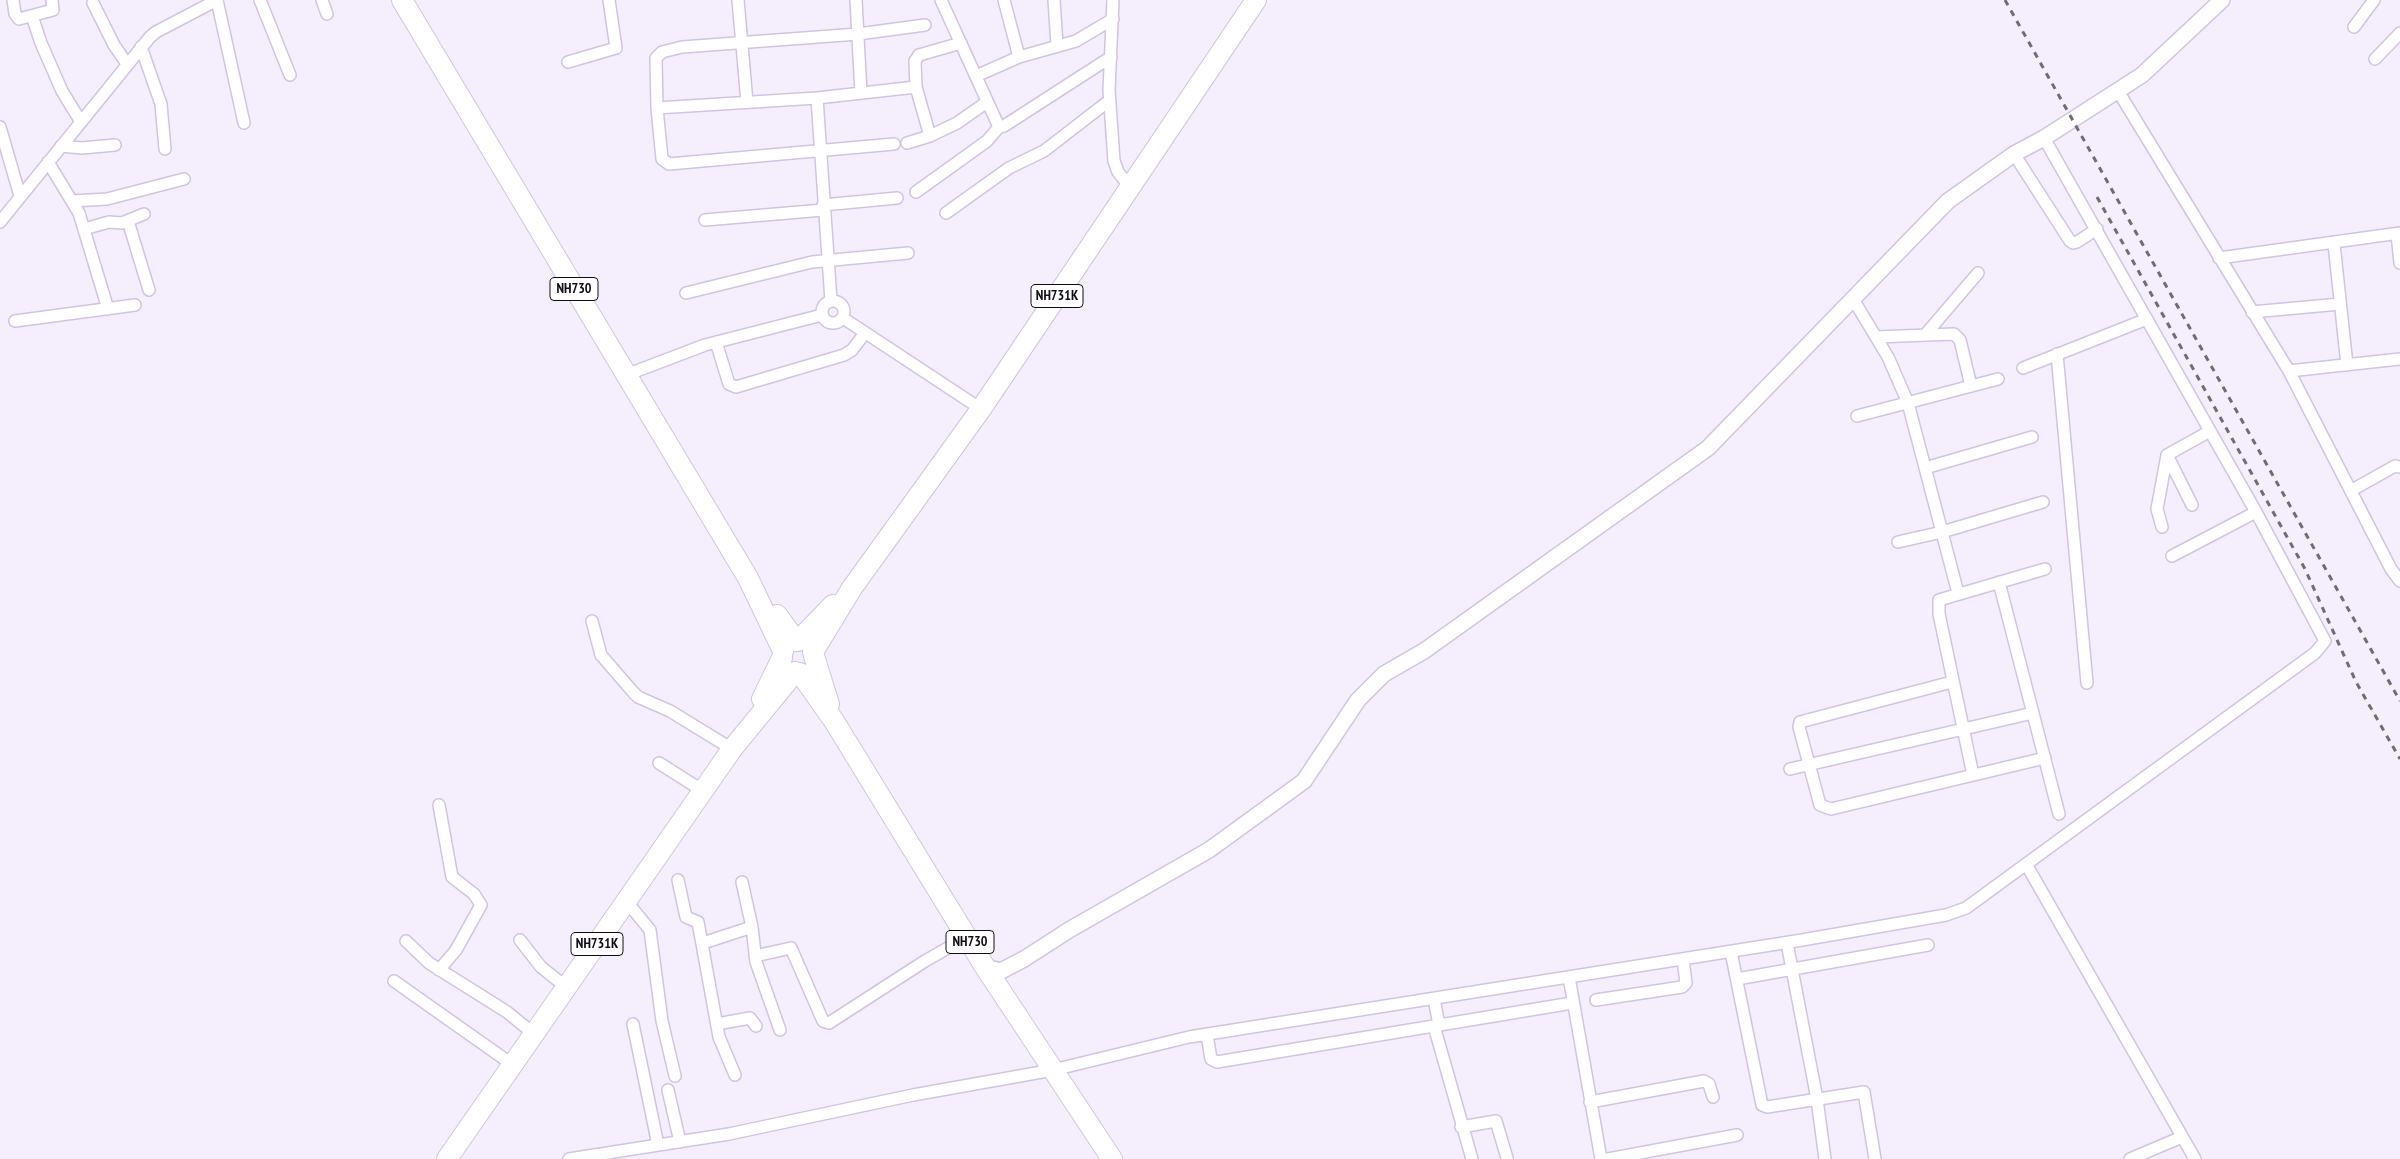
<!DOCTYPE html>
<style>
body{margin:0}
canvas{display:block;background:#f5effd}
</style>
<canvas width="2400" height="1159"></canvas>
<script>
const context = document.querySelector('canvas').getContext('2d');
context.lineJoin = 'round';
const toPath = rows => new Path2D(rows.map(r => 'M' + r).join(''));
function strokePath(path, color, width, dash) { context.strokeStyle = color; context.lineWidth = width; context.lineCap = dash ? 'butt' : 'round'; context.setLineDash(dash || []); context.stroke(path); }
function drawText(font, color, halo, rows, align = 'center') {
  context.font = font + ' "PT Sans Narrow",sans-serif'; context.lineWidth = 5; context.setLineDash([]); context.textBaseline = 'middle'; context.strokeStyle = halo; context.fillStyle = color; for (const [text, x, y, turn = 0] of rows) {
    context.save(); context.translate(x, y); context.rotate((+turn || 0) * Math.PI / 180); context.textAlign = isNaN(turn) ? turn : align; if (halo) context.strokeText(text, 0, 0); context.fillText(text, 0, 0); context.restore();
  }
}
const street = toPath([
 [13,0,15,14,19,19,53,10,52,0],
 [217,0,244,123],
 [260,0,290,75],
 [322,0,327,14],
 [738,0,747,102],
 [856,0,861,93],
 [941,0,999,127,1004,126,1111,57],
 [1004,0,1019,57],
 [1054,0,1057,45],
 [1113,0,1109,90,1114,161,1118,172,1130,187],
 [93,3,114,45,127,64],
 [32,16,41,43,62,91,81,122],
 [2354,27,2374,0],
 [141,47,161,104,165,149],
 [2375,59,2400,33],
 [568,62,616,48,609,0],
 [976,76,1019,57,1076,41,1113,19],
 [2118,91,2289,371,2391,569,2400,581],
 [817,98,831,301],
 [657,108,817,98,916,87],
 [0,127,20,196],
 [930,136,916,87,915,61,919,55,961,43],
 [907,143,930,136,957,123,987,102],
 [894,144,669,164,662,159,657,108,656,58,662,52,682,47,858,34,925,25],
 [61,146,82,148,115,145],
 [2014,154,2070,241,2073,243,2077,242,2097,229],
 [48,162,79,213,108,309],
 [916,192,987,141,999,127],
 [72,201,107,199,184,179],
 [823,205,897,198],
 [946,213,1009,168,1044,151,1110,100],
 [705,220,823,210],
 [128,221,149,290],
 [0,222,150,37,156,32,217,0],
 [84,229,109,222,122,223,144,214],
 [2397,234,2400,263],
 [2334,244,2347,365],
 [2219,258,2400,233],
 [686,293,812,262,908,253],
 [1853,299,1888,357,1908,403,1958,593],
 '822 312a11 11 0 1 1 22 0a11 11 0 1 1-22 0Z',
 [2252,312,2340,304],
 [843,318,981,409],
 [15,321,135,305],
 [1925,335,1978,273],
 [1876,337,1954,334,1960,340,1971,386],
 [716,342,729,384,736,387,844,355,852,350,865,333],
 [2057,354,2087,683],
 [2023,368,2147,319],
 [2289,371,2400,359],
 [626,375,705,345,822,315],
 [1857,416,1998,379],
 [2167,455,2192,505],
 [1925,468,2032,437],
 [2352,490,2395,466,2400,467],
 [2162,527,2157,509,2167,455,2210,431],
 [1898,542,1942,532,2043,502],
 [2172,556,2256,512],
 [1999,582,2059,814],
 [592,621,601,655,633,692,638,697,670,711,732,749],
 [1952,682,1800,722,1799,727,1820,805,1831,809,2045,758],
 [659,763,703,791],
 [1790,769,2033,713],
 [1973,775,1939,614,1939,600,2045,569],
 [439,805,452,877,474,894,481,905,456,950,439,970],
 [2026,864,2195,1159],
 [678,880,686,917,698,922,719,1037,735,1075],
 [742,882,752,927,756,962,780,1030],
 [627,902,650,930,662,1021,675,1076],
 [520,940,541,967,566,987],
 [406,941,429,963,507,1012,534,1034],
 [703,943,752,927],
 [1787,943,1817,1099,1825,1159],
 [1731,952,1762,1105,1767,1107,1864,1092,1875,1159],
 [755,956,791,948,823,1021,829,1023,925,961,967,937],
 [1569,977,1601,1159],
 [1737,979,1928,945],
 [394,981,513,1065],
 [1434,999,1439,1025],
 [1596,1000,1682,987,1686,983,1683,959],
 [633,1024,658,1145],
 [717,1024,750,1018,756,1026],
 [1434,1026,1472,1159],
 [1207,1035,1211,1059,1217,1062,1572,1003],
 [668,1090,680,1142],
 [1590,1102,1704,1081,1709,1084,1713,1097],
 [1461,1127,1496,1121,1507,1158],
 [569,1159,729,1134,913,1095,1053,1070,1189,1037,1802,940,1946,915,1966,908,2315,653,2325,641,2256,512,2044,138],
 [1608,1159,1737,1135],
 [2130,1159,2182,1137]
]);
const secondary = toPath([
 [985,967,1001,971,1024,959,1069,930,1209,850,1304,781,1358,700,1384,674,1424,651,1708,448,1948,201,2014,154,2044,138,2142,75,2222,0]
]);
const highway = toPath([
 [402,0,748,578,783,651],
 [777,615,796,641],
 [798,641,833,605],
 [813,652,852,588,981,409,1256,0],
 [814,656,829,704],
 [800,673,834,721,985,967,1112,1159],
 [762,699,782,658],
 [447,1159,732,749,795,672]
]);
strokePath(street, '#d2c3e4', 14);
strokePath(secondary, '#d2c3e4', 18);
strokePath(highway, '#d2c3e4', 22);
strokePath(street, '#fff', 11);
strokePath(secondary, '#fff', 15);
strokePath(highway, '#fff', 20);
strokePath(toPath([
 [2005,0,2400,701],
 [2097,197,2305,569,2356,682,2400,759]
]), '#716b77', 3, [6, 6]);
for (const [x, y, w] of [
 [574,289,48],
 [1057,296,52],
 [970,942,48],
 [597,944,52]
]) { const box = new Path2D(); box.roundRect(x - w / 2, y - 11.5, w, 23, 4); context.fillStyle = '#fff'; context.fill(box); strokePath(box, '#110b16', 1); }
drawText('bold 14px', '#110b16', null, [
 ["NH730",574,289],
 ["NH731K",1057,296],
 ["NH730",970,942],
 ["NH731K",597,944]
]);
</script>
